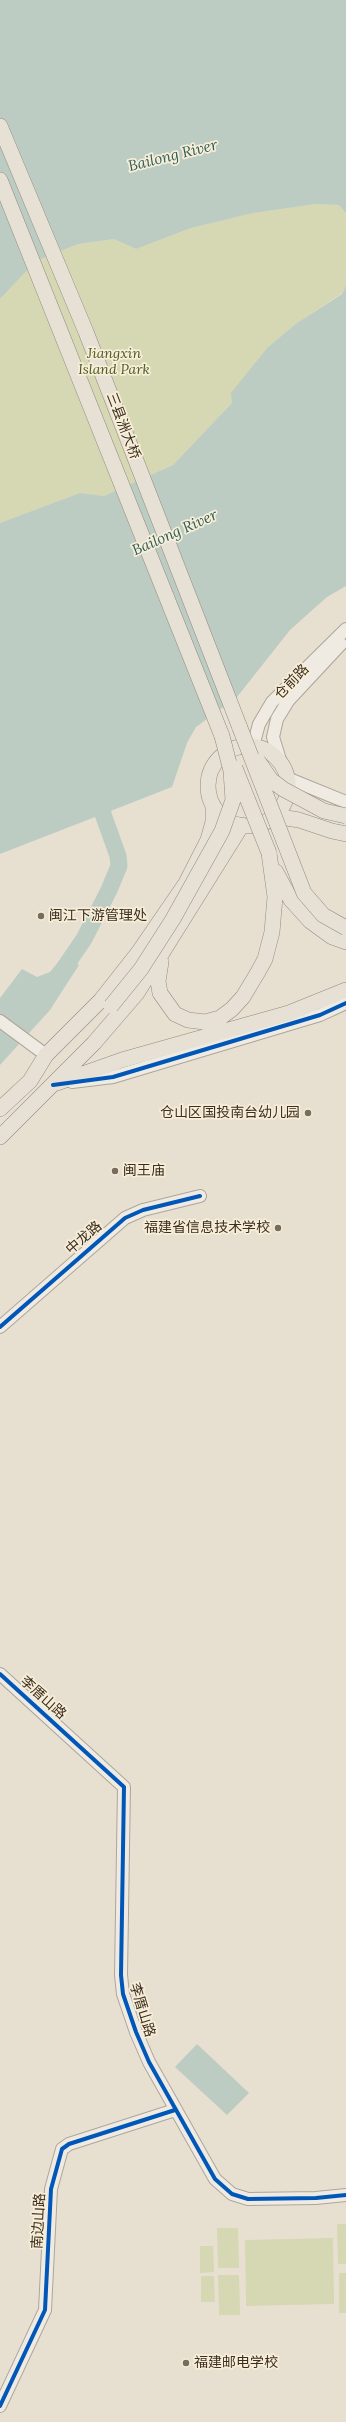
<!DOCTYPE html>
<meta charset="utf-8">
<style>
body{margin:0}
canvas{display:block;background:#e7e0d1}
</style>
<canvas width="346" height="2422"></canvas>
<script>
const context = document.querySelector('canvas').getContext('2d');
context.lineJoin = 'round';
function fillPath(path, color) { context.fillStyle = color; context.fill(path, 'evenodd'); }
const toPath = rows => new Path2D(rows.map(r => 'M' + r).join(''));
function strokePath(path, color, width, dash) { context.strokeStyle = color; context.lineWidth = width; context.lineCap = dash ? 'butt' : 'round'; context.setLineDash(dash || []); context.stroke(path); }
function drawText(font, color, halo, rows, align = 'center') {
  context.font = font + ' Lora,"Noto Sans SC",serif'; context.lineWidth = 3.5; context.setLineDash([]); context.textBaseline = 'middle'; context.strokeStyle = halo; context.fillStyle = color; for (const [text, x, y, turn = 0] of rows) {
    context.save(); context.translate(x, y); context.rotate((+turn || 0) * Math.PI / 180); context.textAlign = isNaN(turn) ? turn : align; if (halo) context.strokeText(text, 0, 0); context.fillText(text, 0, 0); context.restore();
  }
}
fillPath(toPath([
 [316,204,339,205,346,213,346,285,342,293,297,323,268,347,232,403,173,465,104,496,80,493,0,523,0,299,36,261,78,244,114,239,136,249,191,228,253,213],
 [337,2224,346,2224,346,2264,338,2264],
 [217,2228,238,2228,239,2268,218,2268],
 [333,2238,334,2304,246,2306,245,2240],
 [213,2246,214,2272,200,2273,200,2246],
 [339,2273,346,2273,346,2313,339,2313],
 [218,2275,239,2275,240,2315,219,2315],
 [201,2276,214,2276,215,2302,201,2302]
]), '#d6d7b3');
fillPath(toPath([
 [0,0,346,0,346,213,339,205,316,204,253,213,191,228,136,249,114,239,78,244,36,261,0,299],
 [346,285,346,586,327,597,290,630,237,697,196,727,187,743,172,787,0,854,0,523,80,493,104,496,173,465,232,403,231,393,268,347,297,323,342,294],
 [65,954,79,965,50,1010,0,1065,0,998,22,969,37,977,50,972],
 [197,2044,249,2093,227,2115,175,2067]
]), '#bcccc2');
strokePath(toPath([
 [58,977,84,939,109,890,119,866,118,856,103,814,99,791]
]), '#bcccc2', 17);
const tertiary = toPath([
 [253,746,259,724,272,702,346,629],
 [281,763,273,737,277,719,288,701,341,644],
 [287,778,346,802],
 [0,1021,46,1055],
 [72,1082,113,1077,320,1015,346,1003],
 [0,1327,125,1218,143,1210,200,1196],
 [0,1674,124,1787,121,1975,123,1994,136,2032,149,2062,215,2179,232,2194,248,2199,316,2198,346,2195],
 [0,2406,45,2310,51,2189,62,2149,69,2144,175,2110]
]);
const primary = toPath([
 [0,126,86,332,240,728],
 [0,180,222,736],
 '208 786a40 40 0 1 1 80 0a40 40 0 1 1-80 0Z',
 [274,816,299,820,332,831,346,834],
 [276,872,291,900,310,921,332,937,346,942],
 [161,962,158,981,160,993,175,1014,188,1020,205,1022,220,1018,232,1009,243,997,258,972,265,959,272,932,275,897,269,853],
 [57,1083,122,1060,289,1013,346,990],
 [0,1109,30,1081,46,1055,101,1000,138,953,186,883,208,840,213,822,213,805],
 [0,1137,94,1043,137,993,242,825]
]);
strokePath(tertiary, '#ada599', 14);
strokePath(primary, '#928b80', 16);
strokePath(tertiary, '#efebe3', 12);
strokePath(primary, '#e6e1d4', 15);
const primaryBridge = toPath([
 [240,728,304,893,323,915,346,928],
 [258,761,271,780,283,789,324,811,346,816],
 [235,768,269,853],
 [111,1006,141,969,173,919,222,831,233,800,231,771,222,736]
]);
strokePath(primaryBridge, '#928b80', 16, []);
strokePath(primaryBridge, '#e6e1d4', 15);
strokePath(toPath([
 [53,1085,113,1077,320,1015,346,1003],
 [0,1327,125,1218,143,1210,200,1196],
 [0,1674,124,1787,121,1975,123,1994,136,2032,149,2062,215,2179,232,2194,248,2199,316,2198,346,2195],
 [0,2406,45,2310,51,2189,62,2149,69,2144,175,2110]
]), '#0057b8', 4);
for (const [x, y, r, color] of [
 [41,916,4,"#786c5e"],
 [308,1113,4,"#786c5e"],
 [115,1171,4,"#786c5e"],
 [278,1228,4,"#786c5e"],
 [186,2363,4,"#786c5e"]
]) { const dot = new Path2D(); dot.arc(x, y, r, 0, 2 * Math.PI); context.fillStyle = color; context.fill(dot); strokePath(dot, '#f7eed8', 1.5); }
drawText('italic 14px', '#4d5a26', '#f7eed8', [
 ["Jiangxin",114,354],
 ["Island Park",114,370]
]);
drawText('14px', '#3d2e20', '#f7eed8', [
 ["三县洲大桥",123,426,69],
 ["仓前路",292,682,-46],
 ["中龙路",84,1238,-41],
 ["李厝山路",43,1698,42],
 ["李厝山路",142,2010,73],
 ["南边山路",39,2221,-87]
]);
drawText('14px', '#3d2e20', '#f7eed8', [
 ["闽江下游管理处",49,916],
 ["仓山区国投南台幼儿园",300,1113,"right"],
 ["闽王庙",123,1171],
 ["福建省信息技术学校",270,1228,"right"],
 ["福建邮电学校",194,2363]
], 'left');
drawText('italic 15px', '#2f5d5a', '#f7eed8', [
 ["Bailong River",173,156,-14],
 ["Bailong River",175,533,-24]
]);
</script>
